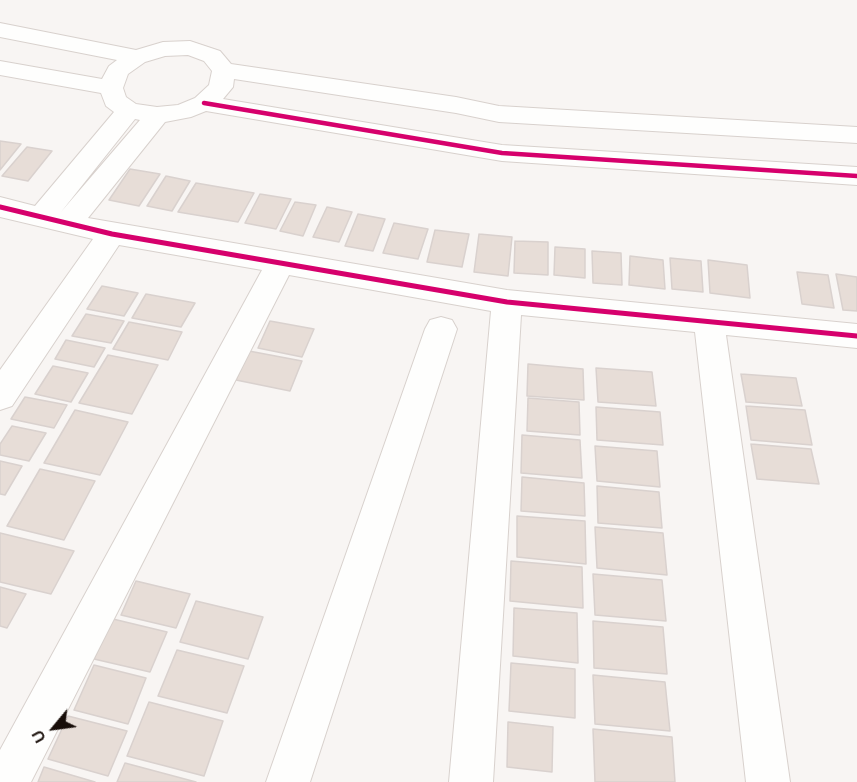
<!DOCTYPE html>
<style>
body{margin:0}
#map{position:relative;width:857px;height:782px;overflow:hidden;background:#f8f5f3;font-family:Lato,sans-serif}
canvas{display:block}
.north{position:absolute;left:24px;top:698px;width:60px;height:60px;-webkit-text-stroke:4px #fff;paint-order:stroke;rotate:241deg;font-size:16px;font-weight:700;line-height:24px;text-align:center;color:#180e09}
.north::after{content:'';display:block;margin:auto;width:21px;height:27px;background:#180e09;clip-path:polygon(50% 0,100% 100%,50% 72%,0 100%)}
</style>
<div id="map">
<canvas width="857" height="782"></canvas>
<div class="north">U</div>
</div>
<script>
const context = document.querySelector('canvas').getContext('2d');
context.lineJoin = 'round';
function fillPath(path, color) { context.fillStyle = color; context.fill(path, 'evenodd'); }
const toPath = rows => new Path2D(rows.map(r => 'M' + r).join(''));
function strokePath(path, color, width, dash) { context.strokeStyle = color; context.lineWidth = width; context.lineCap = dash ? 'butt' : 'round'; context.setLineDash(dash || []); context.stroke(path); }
const building = toPath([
 [0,141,21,144,0,170,0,141],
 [27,147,52,151,28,181,2,176,27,147],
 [130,169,160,174,139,206,109,200,130,169],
 [166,176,190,181,172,211,147,206,166,176],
 [196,183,254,193,238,222,178,212,196,183],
 [260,194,291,199,276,229,245,223,260,194],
 [295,202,316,205,303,236,280,231,295,202],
 [327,207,352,212,339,242,313,237,327,207],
 [358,214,385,219,373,251,345,246,358,214],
 [394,223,428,229,418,259,383,253,394,223],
 [435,230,469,234,462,267,427,262,435,230],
 [479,234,512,237,508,276,474,272,479,234],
 [515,241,548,242,548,275,514,273,515,241],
 [555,247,585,249,585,278,554,275,555,247],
 [592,251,621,253,622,285,593,283,592,251],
 [630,256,663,260,665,289,629,285,630,256],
 [670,258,701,261,703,292,672,289,670,258],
 [708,260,747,265,750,298,710,293,708,260],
 [797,272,828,275,834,308,802,304,797,272],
 [836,274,857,277,857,311,843,310,836,274],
 [102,286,138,293,124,316,87,309,102,286],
 [146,294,195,303,181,327,132,318,146,294],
 [86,314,124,321,111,343,72,336,86,314],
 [270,321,314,329,302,357,258,348,270,321],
 [129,322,182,332,168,360,113,349,129,322],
 [66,340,105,348,94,367,55,359,66,340],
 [249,351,302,361,290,391,236,380,249,351],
 [108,355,158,365,132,414,79,403,108,355],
 [528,364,583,369,584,400,527,396,528,364],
 [53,366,88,373,71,402,35,394,53,366],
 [596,368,652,372,656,406,598,402,596,368],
 [741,374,796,378,802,406,746,402,741,374],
 [25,397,67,405,54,428,11,419,25,397],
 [528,398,579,402,580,435,527,431,528,398],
 [746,406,805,410,812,445,751,440,746,406],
 [596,407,660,412,663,445,597,440,596,407],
 [75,410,128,422,100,475,44,463,75,410],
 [12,426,46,433,29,461,0,455,0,444,12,426],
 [522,435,580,440,582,478,521,473,522,435],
 [751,444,811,449,819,484,757,479,751,444],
 [595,446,657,451,660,487,597,481,595,446],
 [0,461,22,466,5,495,0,494,0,461],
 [40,469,95,481,64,540,7,526,40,469],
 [522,477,584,483,585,516,521,511,522,477],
 [597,486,659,492,662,528,598,523,597,486],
 [517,516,585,521,586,564,517,557,517,516],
 [595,527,663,533,667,575,597,568,595,527],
 [0,533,74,551,51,594,0,582,0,533],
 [511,561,582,567,583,608,510,601,511,561],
 [593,574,662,580,666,621,595,615,593,574],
 [136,581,190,594,176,628,121,615,136,581],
 [0,587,26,594,7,628,0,626,0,587],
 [196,601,263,617,248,659,180,642,196,601],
 [514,608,577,613,578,663,513,656,514,608],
 [113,619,167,632,150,672,94,659,113,619],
 [593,621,663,627,667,674,594,668,593,621],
 [177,650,244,666,227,713,158,696,177,650],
 [511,663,575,669,575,718,509,711,511,663],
 [94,665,146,678,128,724,74,710,94,665],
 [593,675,665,682,670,731,595,724,593,675],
 [149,702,223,721,204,776,127,756,149,702],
 [68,716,127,731,108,776,48,759,68,716],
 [508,722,553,727,552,772,507,767,508,722],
 [593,729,672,737,675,782,595,782,593,729],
 [125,763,196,782,117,782,125,763],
 [44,767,95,782,38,782,44,767]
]);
fillPath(building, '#e7ddd7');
strokePath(building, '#d9d1ce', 1.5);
const street = toPath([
 [0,23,136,50,163,42,190,41,220,51,231,64,456,97,499,106,857,127,857,143,499,122,456,113,234,79,233,87,223,99,502,145,857,167,857,185,502,161,206,111,191,117,165,122,88,218,507,290,857,324,857,348,726,335,790,782,746,782,695,332,521,315,493,782,449,782,491,311,289,275,31,782,0,782,0,750,262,270,119,245,12,406,0,410,0,370,93,239,0,217,0,197,35,206,114,112,106,106,101,93,0,75,0,61,102,79,109,66,117,60,0,37,0,23],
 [188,55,204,61,212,71,209,85,195,98,178,105,157,107,136,104,126,97,123,88,128,74,145,62,165,56,188,55],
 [135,119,140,120,61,212,135,119],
 [441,317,452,320,457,329,310,782,266,782,425,329,430,320,441,317]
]);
strokePath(street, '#d8d1cd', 2);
fillPath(street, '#fefefd');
strokePath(toPath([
 [204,103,502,153,857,176]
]), '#d6006c', 4.5);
strokePath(toPath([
 [0,207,112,234,507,302,857,336]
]), '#d6006c', 5);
</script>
